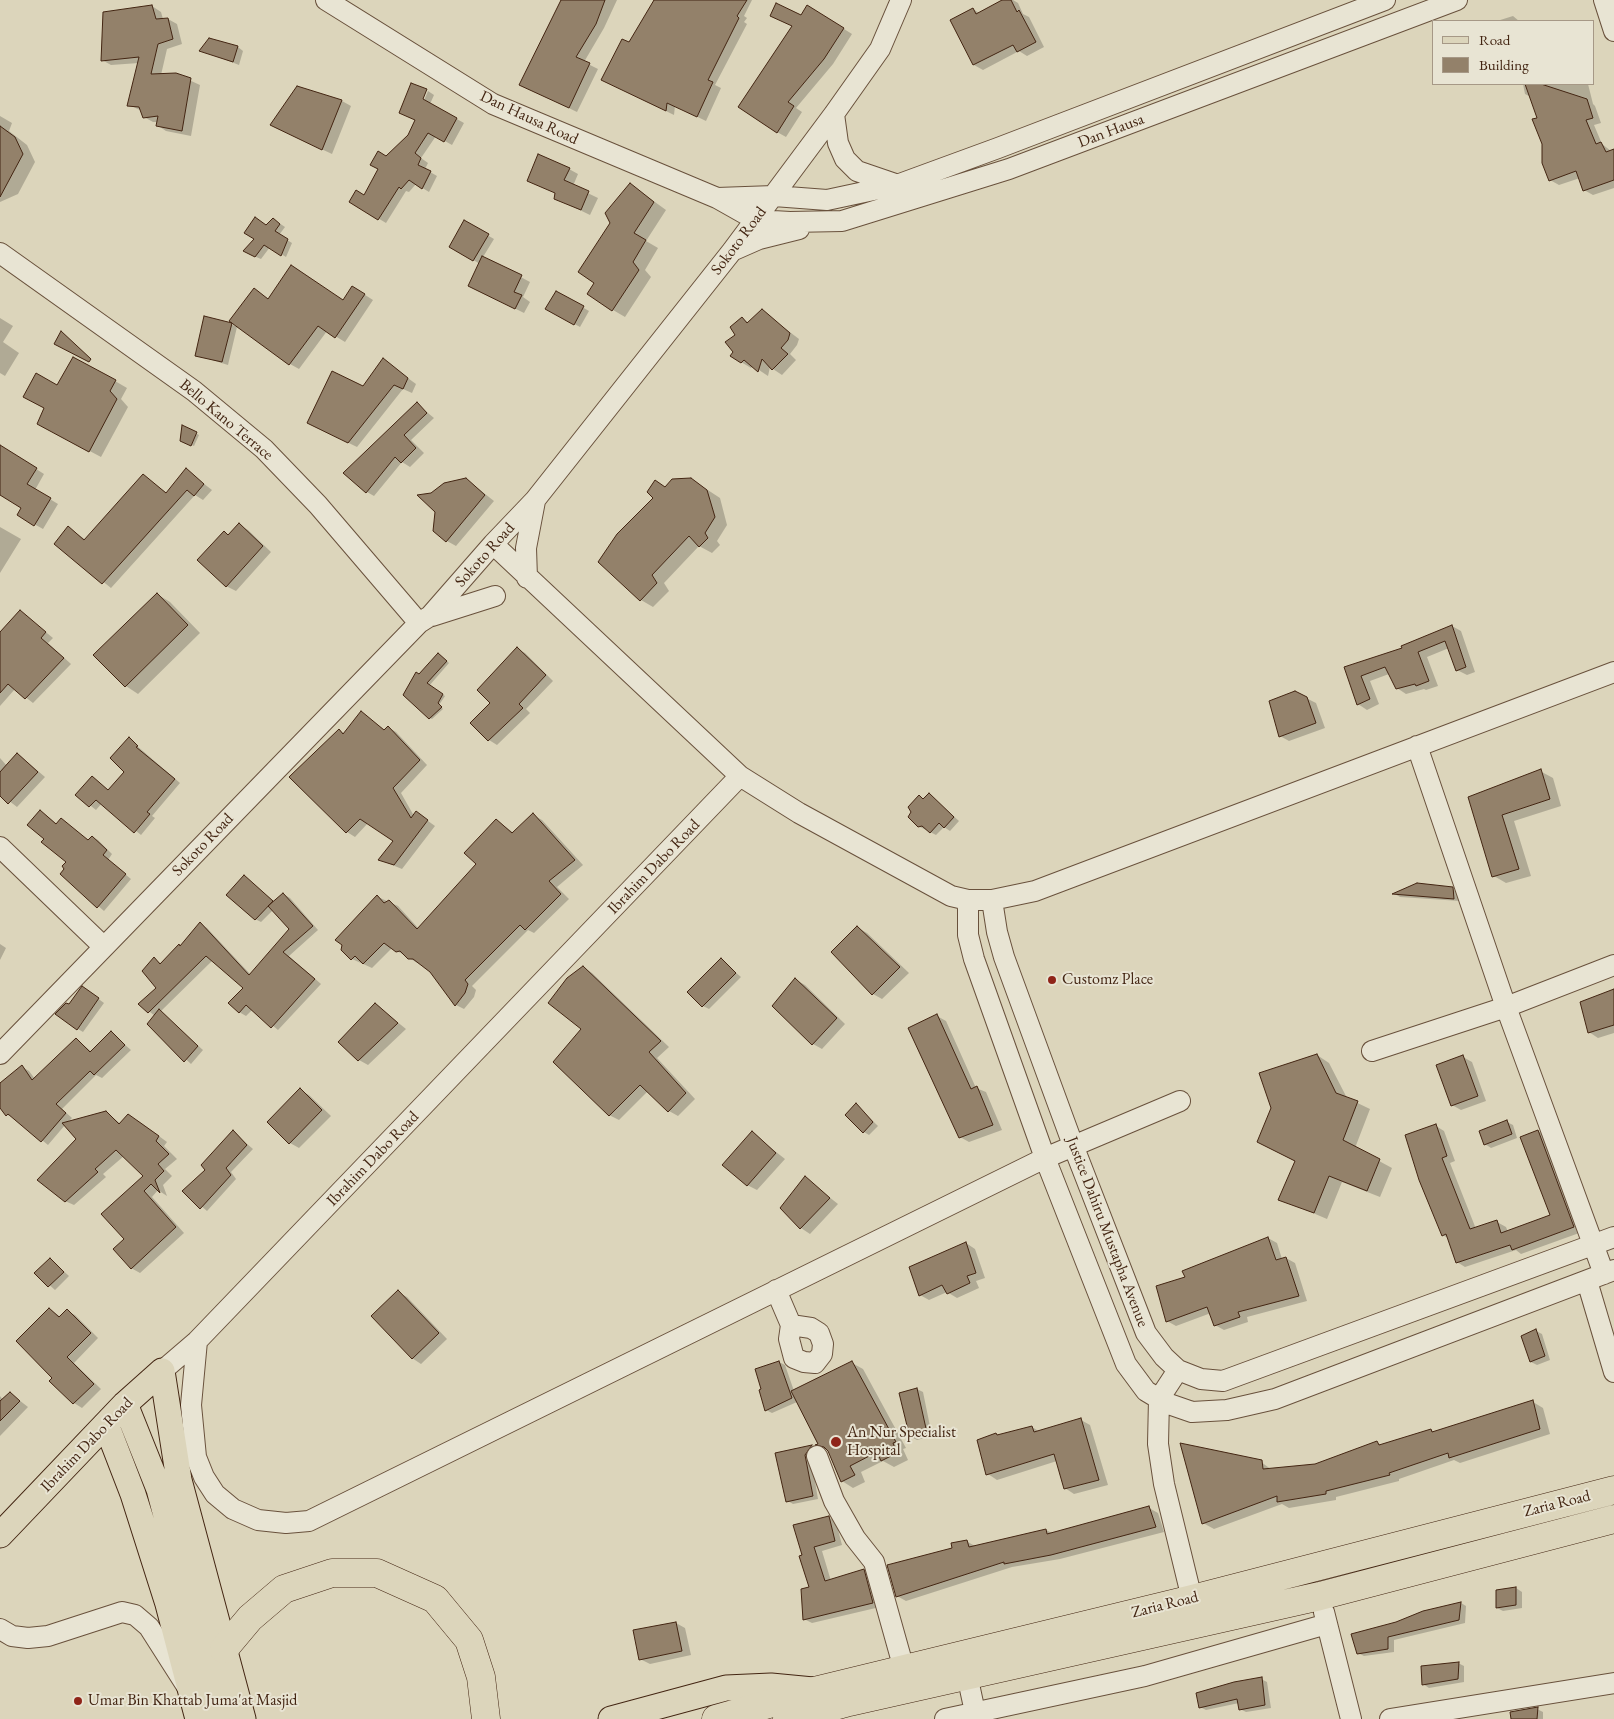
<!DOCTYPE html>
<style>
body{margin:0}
#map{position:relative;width:1614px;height:1719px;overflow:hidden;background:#dcd5bb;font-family:"EB Garamond",serif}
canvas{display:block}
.legend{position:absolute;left:1432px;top:20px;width:162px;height:65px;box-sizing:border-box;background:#e8e4d3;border:1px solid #a69886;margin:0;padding:6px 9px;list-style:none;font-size:15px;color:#432512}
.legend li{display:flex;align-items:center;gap:10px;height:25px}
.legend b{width:25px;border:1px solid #a69886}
</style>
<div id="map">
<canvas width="1614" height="1719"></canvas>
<ul class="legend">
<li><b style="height:6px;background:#dcd5bb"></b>Road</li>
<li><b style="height:14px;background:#93816a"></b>Building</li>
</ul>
</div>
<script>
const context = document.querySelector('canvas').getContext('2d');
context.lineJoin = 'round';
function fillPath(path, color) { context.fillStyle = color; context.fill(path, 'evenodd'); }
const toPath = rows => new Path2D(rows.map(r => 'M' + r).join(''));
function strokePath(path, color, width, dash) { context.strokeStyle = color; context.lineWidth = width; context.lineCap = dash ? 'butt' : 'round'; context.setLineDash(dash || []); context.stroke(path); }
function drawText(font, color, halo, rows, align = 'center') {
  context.font = font + ' "EB Garamond",serif'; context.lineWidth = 4; context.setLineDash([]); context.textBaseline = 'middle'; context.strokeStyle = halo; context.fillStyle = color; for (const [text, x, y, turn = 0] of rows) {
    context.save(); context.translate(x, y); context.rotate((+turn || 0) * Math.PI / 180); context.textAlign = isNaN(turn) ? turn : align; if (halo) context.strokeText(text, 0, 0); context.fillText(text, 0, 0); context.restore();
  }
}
fillPath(toPath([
 [561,0,617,0,604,28,584,62,598,69,577,112,529,89],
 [654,0,752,0,744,16,747,18,744,22,747,24,715,85,721,88,706,121,675,106,674,115,611,84,629,44],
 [1004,0,1013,0,1018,3,1023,14,1029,17,1044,47,1027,56,1019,51,983,70,974,65,952,21,973,9,979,13],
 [152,6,161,12,163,19,168,19,177,24,182,44,167,49,161,75,176,74,200,85,191,136,166,131,157,125,158,122,153,122,144,117,142,111,129,105,139,63,111,65,102,60],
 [820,14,852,34,833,64,796,108,802,112,786,137,777,132,801,16],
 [1513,16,1519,21,1497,21],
 [238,47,243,51,239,65,201,50],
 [1523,84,1588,84,1593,104,1595,106,1601,123,1594,125,1602,144,1611,151,1614,150,1614,188,1593,195,1584,190,1580,178,1559,185,1550,180,1538,119,1531,97,1525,94],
 [297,88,342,101,351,106,332,154,281,130],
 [428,91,434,95,430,104,464,123,452,145,436,136,421,158,428,163,425,169,437,176,429,192,416,184,409,192,406,191,386,223,351,202,365,196,386,158,409,135,416,120,400,113,422,105],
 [0,116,12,123,9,131,27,145,35,162,18,194,0,202],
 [569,169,578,174,573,186,598,198,590,215,555,198],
 [630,184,666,210,646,241,658,248,645,270,651,277,625,317,613,310,596,282,611,224],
 [273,219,285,227,279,235,292,243,286,257,270,247,261,259,249,254],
 [465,222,494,239,483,257,530,282,523,297,530,302,524,313,478,290,480,264,450,246],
 [254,290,269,299,344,301,362,293,373,300,345,342,327,331,299,369,290,364],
 [556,292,589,311,580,327,547,309],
 [762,311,799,339,797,345,790,354,796,360,782,375,770,367,768,376,753,366,751,368,741,362,735,352,742,318,749,323],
 [0,318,13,326,3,342,19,353,5,376,0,373],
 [231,324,237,327,228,365,196,355],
 [383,360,416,384,412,393,403,389,357,447,318,428,364,388],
 [115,381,127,388,121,399,128,407,101,457,50,430,57,387],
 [417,404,434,418,411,440,424,453,410,467,402,462,374,496,367,492],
 [183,427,199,435,194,446,181,440],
 [0,446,44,474,35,490,58,504,43,529,18,515,23,508,0,493],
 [186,470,212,490,203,500,195,495,111,588,55,543,69,528,86,540,143,476,167,493],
 [466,479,494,501,456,546,447,541,432,494],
 [691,479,720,498,727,525,717,541,720,545,712,553,699,546,664,583,669,591,653,607,641,600,666,488],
 [239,525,248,530,271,552,236,591,226,586,224,532,229,535],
 [0,527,21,539,0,573],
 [157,594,170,602,200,633,138,694,126,686,95,656],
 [20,611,53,638,48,643,71,664,33,703,15,689,0,706,0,634],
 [1452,626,1461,631,1475,672,1467,675,1457,670,1449,648,1427,657,1438,686,1426,690,1424,689,1406,694,1397,688,1389,674,1370,681,1379,704,1367,710,1358,704,1345,668,1403,649],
 [517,649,525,653,553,681,526,709,530,713,497,745,489,740,492,703],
 [441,656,449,663,429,686,445,696,439,705,443,709,432,719,430,718,419,675],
 [1306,698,1316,703,1325,728,1289,741,1280,736],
 [361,713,385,730,388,727,396,732,427,765,401,793,414,816,417,813,435,826,402,869,380,860,394,841,368,823,355,837,347,832,339,730,345,734],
 [129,739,180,783,152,816,155,818,141,835,102,803,96,810,77,795,92,777,109,791,126,772],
 [18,754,45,777,17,807,0,794,0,758,7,766],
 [1540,771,1553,778,1561,806,1514,821,1531,876,1506,883,1494,876,1469,798],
 [929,794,959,821,950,831,944,827,936,835,918,826,924,800],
 [46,815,57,824,89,841,92,837,98,840,112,854,108,860,131,879,104,911,61,874,68,862,45,839],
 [533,815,542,820,583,865,557,887,569,899,534,933,528,930,472,986,476,990,474,997,464,1009,456,1005,431,971,392,948,372,968,352,959,342,949,378,897,398,906,419,929,478,863,496,820,514,833],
 [244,877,275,902,283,894,290,898,318,930,289,956,321,984,278,1030,253,1009,246,1016,239,1012,245,988,213,960,160,1012,203,1050,191,1064,149,1024,155,1016,140,1004,157,988,154,959,162,964,179,946,181,947,200,924,207,928,251,975,291,929,273,910,261,922,255,919],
 [1452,889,1458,892,1460,901,1400,897,1395,894],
 [858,928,867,933,909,973,882,999,873,994],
 [0,944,6,948,0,960],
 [721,960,741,977,709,1009,703,1006],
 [583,967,592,973,669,1047,657,1058,695,1099,678,1116,669,1111,648,1091,619,1120,609,1115,583,1029],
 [796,980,805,985,845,1024,822,1049,813,1044,774,1006],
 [1614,990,1614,1033,1598,1038,1589,1032],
 [88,991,104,1003,83,1032,78,1029,69,1006],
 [375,1004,406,1029,368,1065,359,1060],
 [937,1016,946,1021,976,1088,986,1092,1002,1130,969,1142,960,1137],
 [111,1033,131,1050,102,1078,96,1075,62,1109,72,1118,67,1123,106,1112,121,1124,137,1120,167,1142,164,1146,177,1159,165,1169,172,1176,163,1185,167,1196,158,1190,152,1197,184,1233,140,1273,131,1268,126,1239,144,1176,124,1156,103,1174,106,1177,74,1205,65,1201,78,1139,65,1125,48,1145,15,1118,7,1115,0,1106,0,1085,22,1067,29,1071,35,1079,76,1039,92,1052],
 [1317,1055,1329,1063,1347,1098,1370,1109,1355,1148,1392,1168,1380,1197,1342,1182,1327,1219,1280,1199,1296,1162,1258,1142,1273,1108],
 [1463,1057,1472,1062,1486,1101,1461,1110,1452,1105],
 [300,1090,309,1095,331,1116,299,1148,290,1143,269,1122],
 [856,1105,878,1126,869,1135,864,1132],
 [1507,1122,1513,1125,1517,1138,1491,1148,1485,1144],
 [1436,1126,1444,1131,1455,1161,1450,1163,1476,1229,1497,1222,1506,1227,1508,1232,1551,1216,1538,1131,1547,1136,1582,1232,1521,1254,1516,1250,1465,1267,1457,1262,1449,1239,1443,1235],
 [233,1132,253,1149,231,1172,236,1179,207,1211,184,1191,207,1170],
 [752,1133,785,1159,757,1190,747,1185],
 [805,1178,838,1204,810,1234,801,1228,781,1208],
 [1268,1238,1277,1243,1282,1259,1286,1258,1295,1263,1307,1301,1247,1317,1248,1322,1224,1330,1215,1325,1211,1313,1176,1326,1167,1321,1186,1278],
 [966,1243,975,1249,985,1278,976,1281,979,1288,957,1298,947,1292,929,1300,920,1295],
 [50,1259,69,1276,55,1290,36,1273],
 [398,1292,407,1297,447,1339,421,1364,412,1358],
 [49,1309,61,1317,67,1311,75,1315,98,1338,74,1363,101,1389,82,1408,74,1403,51,1381,54,1378],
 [1536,1331,1542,1334,1550,1360,1537,1365,1531,1362],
 [779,1362,785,1365,794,1391,852,1363,863,1369,906,1448,903,1449,908,1460,894,1467,883,1461,861,1472,865,1482,853,1488,842,1481,829,1451,818,1445,797,1402,772,1413,766,1410],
 [917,1389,923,1392,932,1436,917,1440,911,1437],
 [10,1393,28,1407,0,1436,0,1396,3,1400],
 [1533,1402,1543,1408,1550,1434,1460,1463,1454,1460,1399,1479,1399,1481,1336,1497,1336,1500,1289,1508,1282,1504,1214,1529,1203,1523,1261,1462,1272,1470,1315,1465,1377,1443,1382,1445,1431,1430,1435,1432],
 [1081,1420,1090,1425,1108,1485,1074,1494,1065,1488,1057,1461,997,1480,988,1474,998,1436,1032,1427,1040,1432],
 [812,1446,817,1449,811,1458,818,1499,793,1504,788,1501,776,1454],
 [1149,1508,1158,1513,1164,1532,1060,1559,1012,1567,906,1601,897,1596,954,1549,966,1541,975,1546,1046,1530,1052,1533],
 [828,1517,836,1522,842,1545,822,1551,831,1581,863,1570,871,1575,880,1607,812,1623,804,1619,810,1587,803,1556],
 [1516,1588,1522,1592,1522,1608,1503,1611,1497,1608,1497,1591],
 [1461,1603,1466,1606,1465,1623,1394,1640,1394,1652,1364,1656,1358,1653,1397,1623],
 [676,1623,685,1628,691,1655,650,1664,640,1659,635,1631],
 [1458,1663,1464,1666,1464,1682,1429,1688,1423,1684],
 [1261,1679,1267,1682,1271,1708,1246,1712,1240,1709,1239,1703,1206,1710,1200,1707],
 [1537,1709,1543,1712,1543,1719,1512,1719]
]), '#0003');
const building = toPath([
 [561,0,605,0,596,24,576,57,590,63,569,108,519,85,561,0],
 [654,0,747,0,737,16,739,18,708,80,713,82,697,117,667,103,666,111,601,80,622,39,629,42,654,0],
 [1002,0,1011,0,1017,12,1019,10,1036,42,1017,52,1013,45,973,65,950,20,973,8,976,14,1002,0],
 [776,3,801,15,807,5,844,28,824,59,788,102,794,106,777,133,738,107,792,26,770,16,776,3],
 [152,5,156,19,168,18,173,39,158,44,151,74,176,73,191,78,182,131,156,126,158,116,143,118,139,107,127,106,139,57,101,61,103,12,152,5],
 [209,38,238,46,233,62,199,51,209,38],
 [411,83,427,89,423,99,457,118,444,142,428,133,415,153,421,158,418,165,431,171,422,189,409,180,401,189,399,187,378,220,349,202,356,190,364,195,378,169,370,165,378,151,386,156,408,135,415,120,399,113,411,83],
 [1525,84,1541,84,1587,99,1593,118,1586,120,1596,144,1601,142,1606,152,1614,149,1614,180,1583,191,1576,171,1549,181,1542,163,1542,144,1532,119,1537,118,1525,84],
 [297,86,342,100,322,150,270,125,297,86],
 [0,126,15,137,23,154,0,197,0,126],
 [538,154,570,168,564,180,589,191,581,210,554,199,555,193,527,181,538,154],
 [630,183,654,202,634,233,646,240,633,262,639,270,612,311,587,294,594,283,578,272,610,223,605,213,630,183],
 [255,217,266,225,273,218,280,224,275,231,288,239,281,256,264,245,255,257,243,251,254,239,244,233,255,217],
 [464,220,489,234,473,261,449,247,464,220],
 [482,256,522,275,514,292,522,295,515,309,468,286,482,256],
 [291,265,343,300,352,286,365,294,335,338,318,326,289,365,229,321,254,288,268,299,291,265],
 [556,291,584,306,574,325,545,309,556,291],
 [762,309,790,333,788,340,781,348,788,354,772,370,762,359,758,372,744,360,741,363,730,356,733,352,725,342,735,335,730,327,742,317,747,323,762,309],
 [204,316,232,323,222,362,195,356,204,316],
 [61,331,91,359,89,362,54,344,61,331],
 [73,357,116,380,110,391,117,399,89,452,37,424,44,408,23,397,36,373,57,385,73,357],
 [383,358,408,378,403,389,394,385,348,443,307,423,332,371,363,386,383,358],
 [417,402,427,413,404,435,416,448,401,463,395,457,366,493,343,473,417,402],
 [182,425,197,432,191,446,180,441,182,425],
 [0,445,37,468,27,484,51,498,34,526,17,515,21,508,0,495,0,445],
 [186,468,204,484,194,496,187,490,102,584,54,544,68,526,84,540,143,474,166,493,186,468],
 [466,478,485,495,446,542,433,531,435,512,417,495,431,493,444,483,466,478],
 [691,478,707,490,715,517,705,533,708,538,699,547,689,536,652,575,657,583,640,601,598,562,617,534,653,498,647,492,655,480,665,487,672,479,691,478],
 [239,523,263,546,226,587,197,560,224,531,228,535,239,523],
 [157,593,188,625,125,687,93,655,157,593],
 [20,610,46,632,41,638,64,658,25,699,8,684,0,693,0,632,20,610],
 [1452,625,1466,667,1456,671,1445,641,1418,652,1429,681,1416,686,1415,684,1396,689,1385,667,1361,676,1370,699,1357,705,1344,667,1402,648,1401,646,1452,625],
 [517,647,546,675,519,704,523,708,488,741,470,723,490,703,477,690,517,647],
 [438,653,447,661,427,683,443,694,438,703,442,707,429,719,403,695,416,672,419,674,438,653],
 [1295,691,1307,697,1316,723,1279,737,1269,701,1295,691],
 [361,711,384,730,388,726,420,760,393,788,411,818,416,811,428,820,394,865,378,860,393,841,360,819,346,833,289,777,339,729,343,734,361,711],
 [129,737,138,746,136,747,175,779,147,812,150,814,134,833,96,800,89,807,75,795,92,776,108,790,124,772,110,758,129,737],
 [17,753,38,772,8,804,0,796,0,772,17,753],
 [1541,769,1550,799,1502,815,1519,869,1492,877,1468,797,1541,769],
 [929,793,954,817,944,828,939,823,930,833,922,826,918,827,908,817,911,812,908,807,919,795,923,799,929,793],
 [40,810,56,824,61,818,88,840,92,836,107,850,103,855,126,874,97,908,60,874,64,869,62,866,66,862,41,842,44,839,27,825,40,810],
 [533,813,575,860,549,881,561,894,525,930,520,925,465,980,468,984,465,993,455,1006,430,972,413,959,408,959,400,951,396,952,384,943,363,964,355,956,351,960,341,950,342,945,335,940,377,895,384,903,389,900,417,929,476,864,464,853,496,819,512,833,533,813],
 [244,875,273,901,255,920,226,895,244,875],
 [1417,883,1453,887,1454,899,1392,894,1417,883],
 [283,893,313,926,283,952,315,979,271,1028,246,1005,239,1013,228,1003,243,988,206,956,148,1013,138,1004,156,988,142,971,154,957,160,964,179,944,180,946,200,922,249,975,289,929,268,906,283,893],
 [857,926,900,967,872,995,831,952,857,926],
 [721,958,736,973,702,1007,687,992,721,958],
 [583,966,661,1041,649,1052,686,1093,668,1112,640,1085,609,1116,553,1062,581,1029,548,1003,567,978,583,966],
 [795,978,837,1018,812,1045,772,1006,795,978],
 [82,986,99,998,77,1030,55,1014,66,1003,69,1004,82,986],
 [1614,989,1614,1025,1588,1033,1580,1002,1614,989],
 [375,1003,398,1023,358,1061,338,1042,375,1003],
 [159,1009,198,1046,184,1062,147,1024,159,1009],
 [937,1014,971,1089,977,1086,993,1125,959,1138,908,1028,937,1014],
 [111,1031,125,1045,94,1075,90,1071,56,1104,66,1113,41,1142,8,1114,6,1116,0,1108,0,1083,22,1065,32,1080,76,1038,90,1052,111,1031],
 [1317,1054,1336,1093,1358,1101,1343,1140,1380,1159,1367,1191,1329,1176,1314,1213,1278,1200,1295,1161,1257,1142,1271,1108,1259,1073,1317,1054],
 [1463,1055,1478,1096,1451,1106,1436,1065,1463,1055],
 [300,1088,322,1110,289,1144,267,1122,300,1088],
 [856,1103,873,1122,863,1133,845,1115,856,1103],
 [106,1111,119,1124,128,1114,159,1136,156,1141,169,1154,158,1164,164,1171,155,1180,160,1193,151,1184,144,1191,176,1227,131,1269,113,1249,124,1239,101,1214,143,1176,116,1150,95,1169,98,1172,65,1202,37,1180,76,1139,62,1123,106,1111],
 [1507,1120,1512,1134,1484,1145,1479,1131,1507,1120],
 [1436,1124,1447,1156,1442,1158,1470,1229,1497,1220,1501,1233,1550,1215,1520,1137,1538,1130,1574,1227,1512,1250,1510,1245,1456,1263,1446,1234,1442,1236,1419,1180,1405,1135,1436,1124],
 [233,1130,247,1145,226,1168,231,1175,200,1209,182,1191,205,1170,201,1165,233,1130],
 [752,1131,776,1153,747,1186,722,1165,752,1131],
 [805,1176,830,1198,800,1229,780,1208,805,1176],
 [1268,1237,1276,1260,1286,1257,1299,1296,1238,1312,1240,1317,1214,1326,1207,1307,1166,1322,1156,1286,1185,1277,1182,1271,1268,1237],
 [966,1242,976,1273,967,1276,970,1283,947,1294,942,1285,919,1296,909,1267,966,1242],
 [50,1258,64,1272,48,1287,34,1273,50,1258],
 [398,1290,439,1333,412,1359,371,1316,398,1290],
 [49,1308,59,1317,67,1309,91,1333,67,1357,94,1384,73,1404,49,1381,52,1378,16,1341,49,1308],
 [1536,1329,1545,1356,1530,1362,1521,1336,1536,1329],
 [779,1361,792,1398,765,1411,759,1390,761,1389,755,1369,779,1361],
 [852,1361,896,1442,893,1443,897,1453,881,1461,877,1452,850,1466,855,1475,841,1482,828,1451,824,1447,815,1445,818,1444,791,1391,852,1361],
 [917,1388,927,1433,910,1438,899,1393,917,1388],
 [10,1392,20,1401,0,1421,0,1401,10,1392],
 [1533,1400,1540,1429,1449,1458,1448,1453,1389,1473,1390,1475,1326,1491,1326,1494,1277,1502,1277,1496,1202,1524,1180,1443,1262,1460,1263,1469,1315,1464,1377,1441,1379,1445,1431,1429,1432,1432,1533,1400],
 [1081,1418,1099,1480,1064,1489,1054,1454,986,1475,977,1440,996,1433,997,1435,1032,1426,1034,1432,1081,1418],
 [812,1445,805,1455,813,1496,786,1502,775,1453,812,1445],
 [1149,1506,1156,1527,1051,1555,1004,1564,1004,1562,896,1597,887,1565,952,1548,951,1543,967,1540,969,1547,1046,1529,1047,1534,1149,1506],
 [829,1516,835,1541,814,1547,825,1581,864,1569,873,1603,803,1620,801,1589,809,1587,799,1556,802,1555,793,1525,829,1516],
 [1516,1587,1516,1605,1496,1608,1496,1590,1516,1587],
 [1461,1602,1459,1620,1388,1637,1388,1649,1357,1654,1351,1634,1396,1622,1423,1611,1461,1602],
 [676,1622,682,1651,639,1660,633,1630,676,1622],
 [1459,1662,1458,1679,1422,1685,1421,1666,1459,1662],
 [1262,1677,1265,1705,1239,1710,1237,1699,1199,1708,1196,1693,1234,1682,1262,1677],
 [1538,1707,1537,1719,1511,1719,1510,1712,1538,1707]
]);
fillPath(building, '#93816a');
strokePath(building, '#432512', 1);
const minor = toPath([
 [326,0,493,104,717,198,756,220,790,222,842,221,1009,169,1457,0],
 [1604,0,1614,31],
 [834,114,838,143,845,159,857,171,895,184],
 [717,198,774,196,827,200,897,185,998,148,1385,0],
 [734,250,759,239,799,229],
 [0,253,194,391,264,449,318,505,419,623],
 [493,544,740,776,799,813,951,896,968,900,992,900,1035,891,1614,672],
 [527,578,526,548,535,501],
 [432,616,495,596],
 [1417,746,1506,1007,1604,1274],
 [0,847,104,947],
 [968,900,968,935,974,959,1045,1158,1126,1364,1146,1391,1166,1403,1192,1412,1227,1410,1275,1399,1614,1270],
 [992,900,997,932,1004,957,1073,1145,1146,1333,1164,1357,1178,1370,1201,1379,1223,1381,1614,1237],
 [1372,1051,1506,1007,1614,965],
 [0,1054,419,623,430,616,493,544,535,500,732,251,834,114,880,49,901,0],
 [1587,1281,1614,1372],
 [776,1290,791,1325,789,1339,794,1358,804,1362,815,1363,822,1354,823,1344,819,1333,811,1328,791,1325],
 [197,1341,191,1405,196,1457,204,1477,215,1494,233,1509,258,1520,286,1523,309,1521,1045,1158,1180,1101],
 [1178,1370,1159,1399,1158,1444,1164,1484,1192,1599],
 [162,1371,197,1341,740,776],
 [817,1456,834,1501,855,1538,874,1562,904,1669],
 [1324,1612,1351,1719],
 [0,1629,12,1636,28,1638,48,1636,122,1612,135,1615,149,1627,186,1685],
 [967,1675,975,1712],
 [945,1719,1145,1676,1327,1624],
 [1390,1719,1614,1683]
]);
const major = toPath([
 [162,1371,179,1480,243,1719],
 [125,1404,159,1489,220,1719],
 [106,1424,133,1494,168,1604,198,1719],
 [0,1535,125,1404,162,1371],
 [611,1719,726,1688,771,1686,813,1690]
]);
const highway = toPath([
 [224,1649,250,1618,284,1589,332,1573,377,1573,435,1599,469,1640,481,1677,486,1719],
 [716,1719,818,1690,1192,1599,1614,1490],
 [787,1719,849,1702,1320,1596,1614,1519]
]);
strokePath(minor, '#69513c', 22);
strokePath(major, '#432512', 27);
strokePath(highway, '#432512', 29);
strokePath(minor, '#e8e4d3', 20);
strokePath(major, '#dcd5bb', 25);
strokePath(highway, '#dcd5bb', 28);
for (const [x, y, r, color] of [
 [1052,980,5,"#8f2418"],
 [836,1442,6,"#8f2418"],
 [78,1701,5,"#8f2418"]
]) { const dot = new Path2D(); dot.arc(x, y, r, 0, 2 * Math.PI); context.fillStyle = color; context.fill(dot); strokePath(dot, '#e8e4d3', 2); }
drawText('16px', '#432512', '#e8e4d3', [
 ["Dan Hausa Road",529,118,25],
 ["Dan Hausa",1111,131,-21],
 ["Sokoto Road",739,241,-53],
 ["Bello Kano Terrace",226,420,40],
 ["Sokoto Road",485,555,-48],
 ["Sokoto Road",203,845,-46],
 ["Ibrahim Dabo Road",654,867,-46],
 ["Ibrahim Dabo Road",373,1159,-46],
 ["Justice Dahiru Mustapha Avenue",1107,1232,69],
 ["Ibrahim Dabo Road",87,1445,-46],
 ["Zaria Road",1557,1504,-14],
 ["Zaria Road",1165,1605,-14]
]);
drawText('16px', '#432512', '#e8e4d3', [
 ["Customz Place",1062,980],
 ["An Nur Specialist",847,1433],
 ["Hospital",847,1451],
 ["Umar Bin Khattab Juma'at Masjid",88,1701]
], 'left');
</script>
